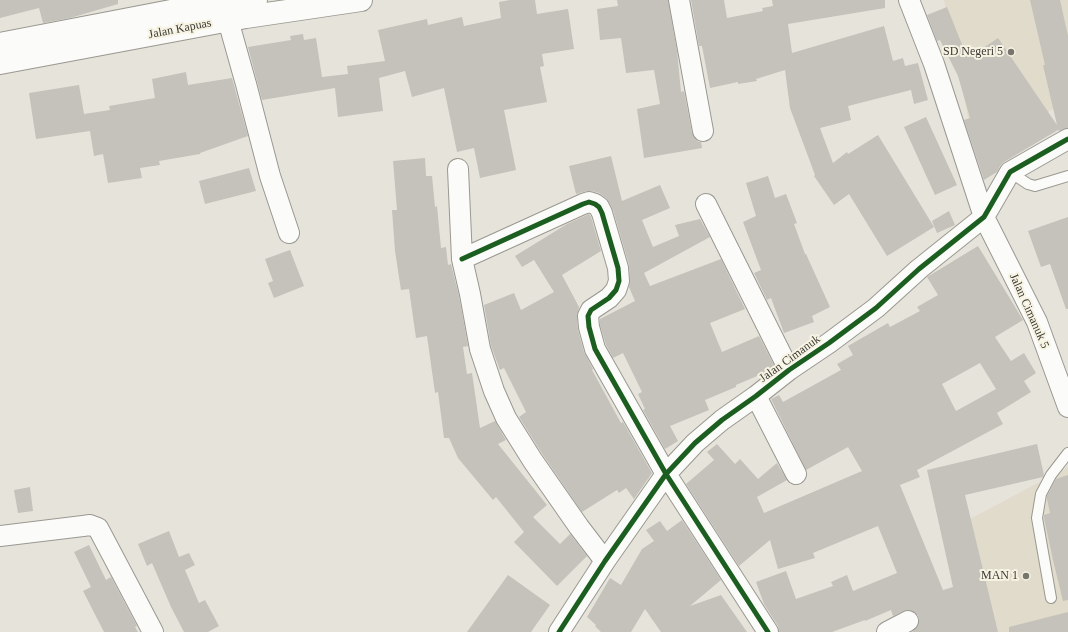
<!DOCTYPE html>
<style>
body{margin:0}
canvas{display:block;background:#e6e3da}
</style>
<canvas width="1068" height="632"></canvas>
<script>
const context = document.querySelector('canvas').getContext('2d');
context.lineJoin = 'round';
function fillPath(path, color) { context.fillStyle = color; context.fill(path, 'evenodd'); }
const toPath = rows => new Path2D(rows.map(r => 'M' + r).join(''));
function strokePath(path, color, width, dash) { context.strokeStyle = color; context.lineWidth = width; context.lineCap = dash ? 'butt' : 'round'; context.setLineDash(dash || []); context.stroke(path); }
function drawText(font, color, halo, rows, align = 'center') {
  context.font = font + ' "Times New Roman",serif'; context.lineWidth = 4; context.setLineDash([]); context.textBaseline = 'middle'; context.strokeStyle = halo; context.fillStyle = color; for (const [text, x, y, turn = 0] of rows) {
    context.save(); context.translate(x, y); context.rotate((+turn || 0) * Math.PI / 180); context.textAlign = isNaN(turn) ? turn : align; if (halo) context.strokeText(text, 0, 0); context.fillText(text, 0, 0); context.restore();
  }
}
fillPath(toPath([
 [944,0,1068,0,1068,104,1054,108,977,161],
 [1068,467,1068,632,998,632,968,520]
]), '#e0dbca');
fillPath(toPath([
 [0,0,118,0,118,4,70,18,43,23,39,8,0,18],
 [510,0,535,0,537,14,568,9,574,49,542,54,544,66,540,67,547,102,504,110,516,170,480,178,474,148,457,152,444,88,412,97,405,71,379,78,383,111,338,117,335,88,262,100,248,47,291,40,290,36,303,34,304,40,316,38,322,77,348,74,347,66,385,61,378,30,427,19,428,25,462,17,464,26,501,18,499,2],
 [617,0,668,0,677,51,681,92,684,91,692,133,695,139,699,142,701,142,702,148,644,158,637,109,660,104,654,70,626,73,621,38,600,40,597,9,618,6],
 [691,0,724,0,727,18,763,11,762,8,773,6,772,0,885,0,885,8,788,24,792,53,884,26,893,61,903,58,905,66,918,63,928,100,914,104,911,90,848,106,851,120,820,128,833,163,847,152,848,154,878,135,934,227,887,256,849,194,834,205,814,176,815,175,790,108,785,70,756,79,757,81,738,84,738,82,710,88,702,46,699,46],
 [1030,0,1060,0,1068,36,1068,128,1059,131,1058,130,1004,162,1000,166,997,172,984,180,964,120,970,118,958,76,940,40,937,41,927,15,947,7,963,47,964,46,970,57,998,38,1057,125,1043,65,1045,65],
 [186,72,188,85,232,78,248,136,200,153,200,154,159,161,160,165,140,168,142,178,108,183,103,154,94,156,90,131,36,139,29,93,79,85,84,114,110,110,109,106,155,98,152,79],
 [926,117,957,185,935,195,904,127],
 [611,156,622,201,660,185,670,208,642,220,653,247,679,236,675,225,700,219,710,237,644,273,650,286,721,259,745,309,710,323,722,352,759,336,775,367,769,371,736,385,736,387,705,400,709,410,670,426,678,441,665,449,643,410,645,409,638,394,642,392,623,353,613,358,606,345,600,325,600,319,635,301,629,287,630,280,629,265,613,210,609,202,606,198,599,193,592,191,586,191,576,194,569,166],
 [425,158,426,176,432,176,435,207,437,206,441,248,446,247,448,265,451,264,459,296,468,346,463,347,467,374,472,373,480,428,495,421,506,440,498,444,547,505,533,517,560,544,570,534,587,556,557,586,514,542,524,532,496,497,493,500,458,458,449,438,444,438,438,392,435,393,427,336,416,338,409,289,401,290,395,251,392,210,397,210,393,161],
 [249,168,256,191,205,204,199,181],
 [768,176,775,198,786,194,797,223,794,224,805,254,806,254,830,307,812,316,814,322,784,333,771,298,767,300,754,273,761,270,743,222,756,216,746,183],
 [949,211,955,225,937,233,932,221],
 [589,214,591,217,601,251,562,275,579,307,577,317,578,330,584,352,593,369,592,370,621,423,623,422,652,473,634,499,626,488,619,493,617,490,582,512,543,455,519,417,526,412,504,368,500,370,491,346,484,305,514,293,521,310,554,292,534,260,522,267,515,256,567,224],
 [1068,217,1068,309,1066,309,1050,264,1041,267,1028,231],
 [978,246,1023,320,995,337,1011,361,1024,353,1036,373,1024,381,1031,392,997,413,1003,424,917,470,920,477,900,485,943,590,953,587,927,470,1037,444,1044,475,1043,477,965,495,998,632,912,632,917,627,919,621,918,615,914,612,908,610,903,611,893,616,891,610,865,621,865,620,832,632,779,632,778,626,764,604,756,582,786,571,796,599,833,586,831,582,847,575,853,591,897,573,878,526,813,553,815,558,778,569,770,540,739,566,686,484,714,460,707,452,717,444,735,464,740,459,758,479,777,463,787,480,757,497,764,513,862,471,848,447,806,470,771,399,779,395,783,402,841,370,837,364,853,355,848,346,888,323,890,327,920,311,917,307,938,295,927,277],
 [980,363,996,389,956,411,942,384],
 [290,250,304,286,274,298,268,283,273,281,265,259],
 [1068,475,1068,600,1063,601,1053,560,1044,518,1044,515,1050,513,1047,499,1047,496,1056,479],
 [30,487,33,511,18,513,14,490],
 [682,520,721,580,690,606,721,595,747,632,661,632,645,609,631,632,601,632,595,626,596,625,587,617,610,578,621,585,642,549,654,541,646,530,660,521,667,531],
 [169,531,179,557,189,553,195,565,185,570,199,603,205,600,219,626,208,632,184,632,171,607,152,563,147,566,138,544],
 [89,545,106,580,111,577,137,626,135,627,138,632,104,632,83,591,91,587,74,552],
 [508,575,550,605,531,632,467,632],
 [1068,612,1068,632,1009,632,1009,627]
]), '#c4c2bb');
const service = toPath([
 [1010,172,1028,184,1035,186,1068,176],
 [1051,598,1037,518,1041,494,1051,475,1068,453]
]);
const minor = toPath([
 [679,0,703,131],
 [909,0,934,64,984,217,1037,322,1068,407],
 [228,20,246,84,270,176,289,233],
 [458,169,462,259,470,294,480,349,494,391,506,418,533,461,579,527,605,561],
 [706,204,789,370],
 [462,259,583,204,589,202,595,204,599,207,602,213,618,268,619,281,616,290,609,298,591,310,588,316,589,327,595,349,666,474,768,632],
 [756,396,796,474],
 [0,536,83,526,90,525,98,528,153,632],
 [559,632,605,561,666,474,695,443,722,420,756,396,789,370,829,343,876,308,919,269,984,217,1010,172,1059,144,1068,139],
 [887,632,908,621]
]);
const tertiary = toPath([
 [0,44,171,11,256,0],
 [0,63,246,17,361,0]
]);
strokePath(service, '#9a9891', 12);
strokePath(minor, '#9a9891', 22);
strokePath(tertiary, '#9a9891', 24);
strokePath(service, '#fbfbf9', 10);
strokePath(minor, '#fbfbf9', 20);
strokePath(tertiary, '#fbfbf9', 22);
strokePath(toPath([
 [462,259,583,204,589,202,595,204,599,207,602,213,618,268,619,281,616,290,609,298,591,310,588,316,589,327,595,349,666,474,768,632],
 [559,632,605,561,666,474,695,443,722,420,756,396,789,370,829,343,876,308,919,269,984,217,1010,172,1059,144,1068,139]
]), '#1b5e20', 5);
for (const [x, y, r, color] of [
 [1011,52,4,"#77756e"],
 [1026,576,4,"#77756e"]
]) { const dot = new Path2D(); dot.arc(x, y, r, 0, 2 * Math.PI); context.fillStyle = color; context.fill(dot); strokePath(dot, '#f7f3e3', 1.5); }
drawText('12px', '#3b3a34', '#f7f3e3', [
 ["Jalan Kapuas",180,29,-11],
 ["Jalan Cimanuk 5",1029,311,66],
 ["Jalan Cimanuk",790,359,-36]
]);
drawText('12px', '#3b3a34', '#f7f3e3', [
 ["SD Negeri 5",1003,52],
 ["MAN 1",1018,576]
], 'right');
</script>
